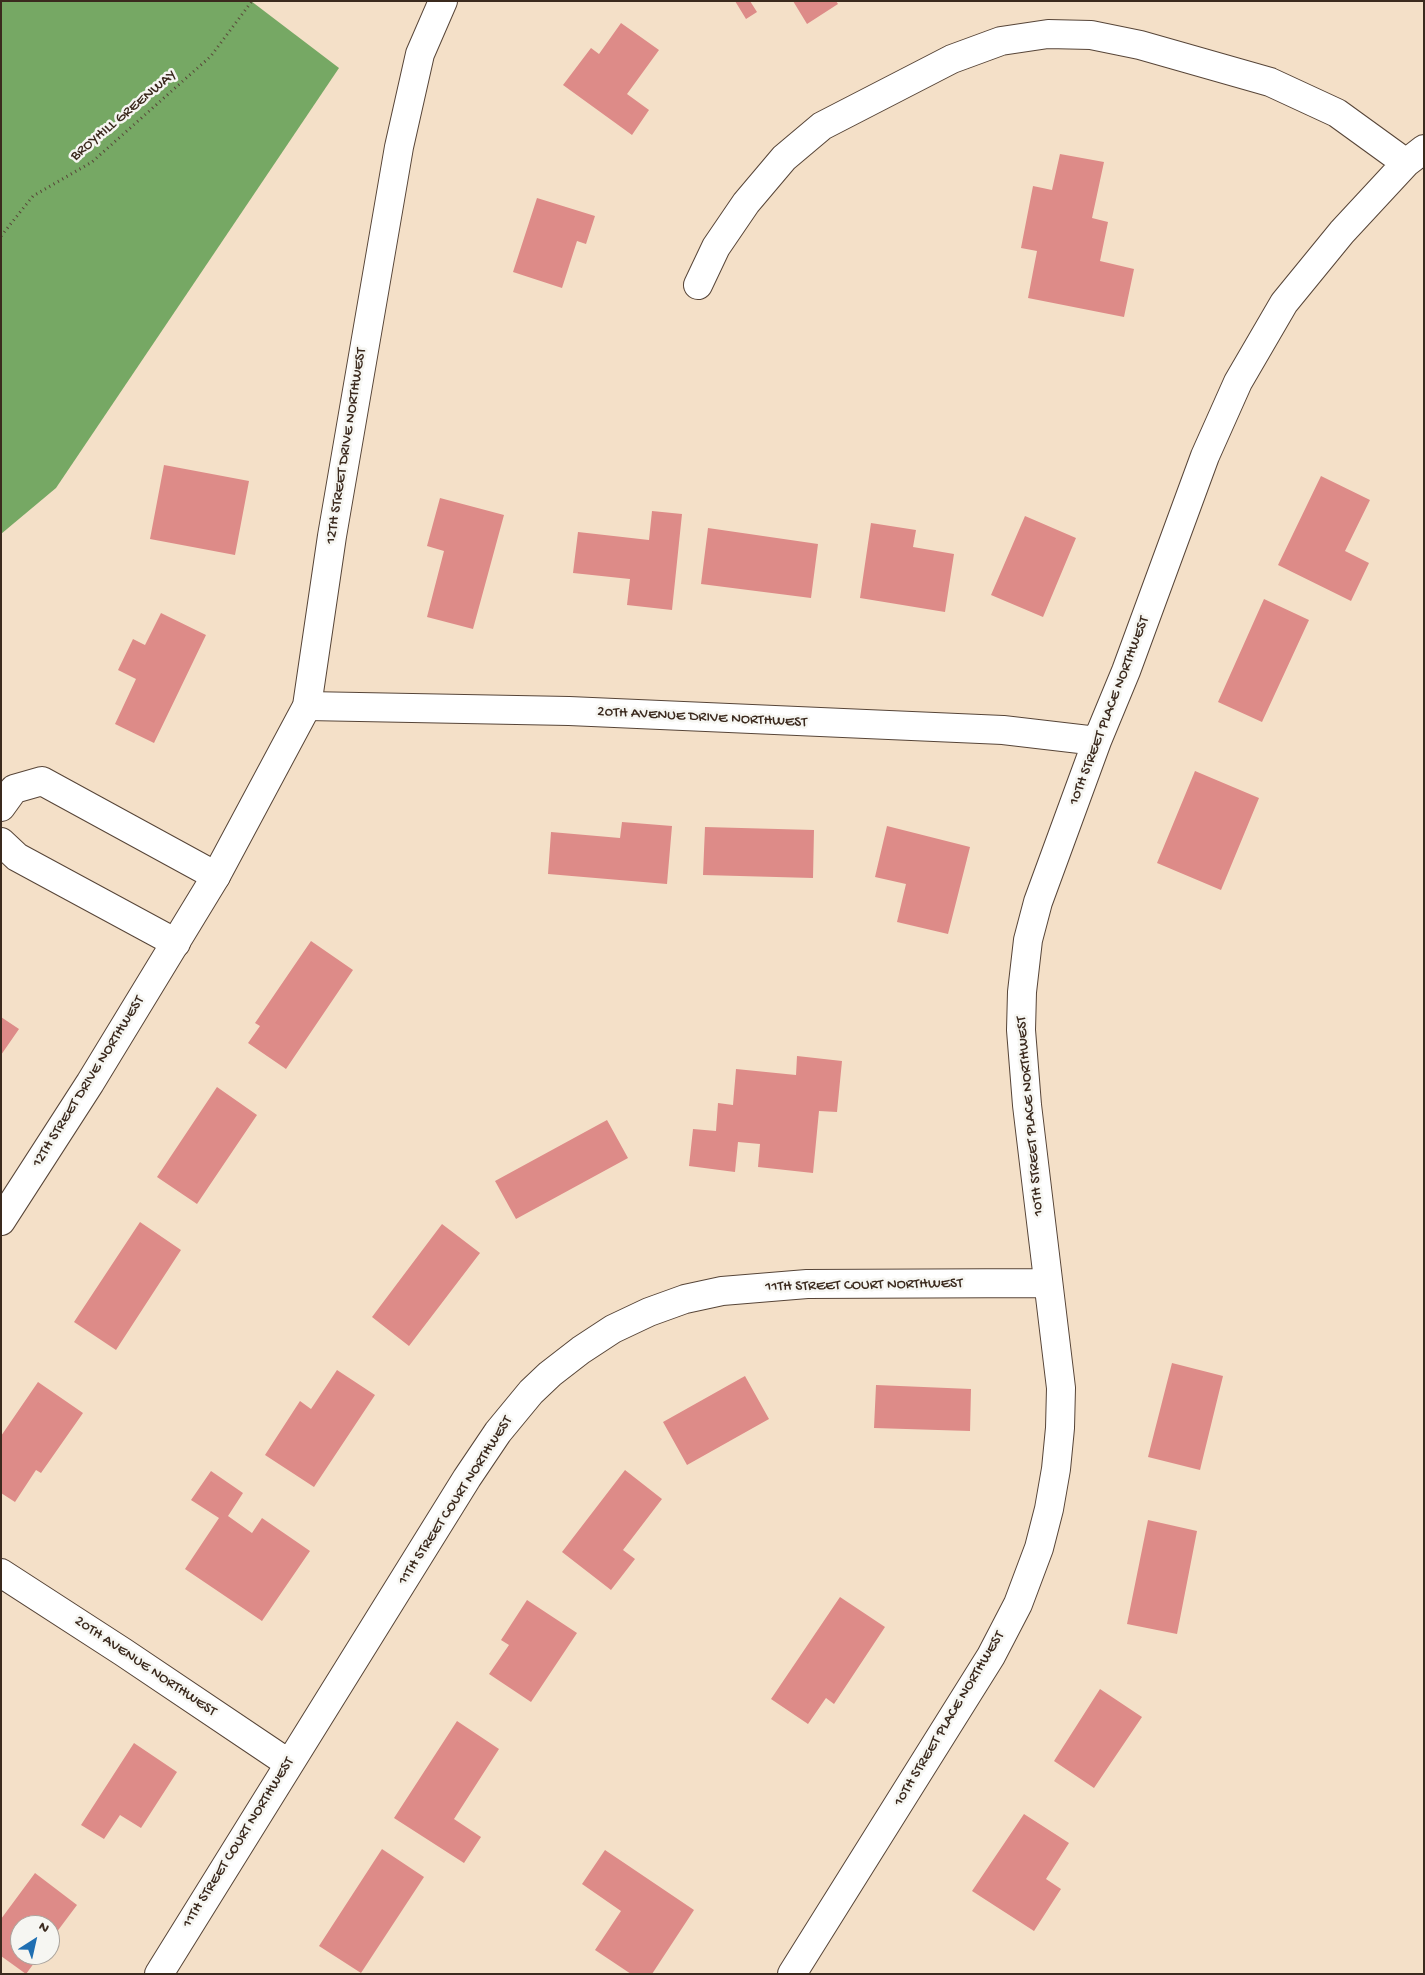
<!DOCTYPE html>
<style>
body{margin:0}
#map{position:relative;width:1425px;height:1975px;overflow:hidden;background:#f4e0c8;font-family:"Gochi Hand",sans-serif}
canvas{display:block}
.frame{position:absolute;inset:0;border:2px solid #3b2a1e;pointer-events:none}
.north{position:absolute;left:10px;top:1915px;width:50px;height:50px;box-sizing:border-box;background:#f6f6f2;border:1px solid #aba49d;border-radius:50%;rotate:35deg;font-size:14px;font-weight:700;line-height:20px;text-align:center;color:#3b2a1e}
.north::after{content:'';display:block;margin:auto;width:18px;height:22px;background:#1f6fb2;clip-path:polygon(50% 0,100% 100%,50% 72%,0 100%)}
</style>
<div id="map">
<canvas width="1425" height="1975"></canvas>
<div class="frame"></div>
<div class="north">N</div>
</div>
<script>
const context = document.querySelector('canvas').getContext('2d');
context.lineJoin = 'round';
function fillPath(path, color) { context.fillStyle = color; context.fill(path, 'evenodd'); }
const toPath = rows => new Path2D(rows.map(r => 'M' + r).join(''));
function strokePath(path, color, width, dash) { context.strokeStyle = color; context.lineWidth = width; context.lineCap = dash ? 'butt' : 'round'; context.setLineDash(dash || []); context.stroke(path); }
function drawText(font, color, halo, rows, align = 'center') {
  context.font = font + ' "Gochi Hand",sans-serif'; context.lineWidth = 5; context.setLineDash([]); context.textBaseline = 'middle'; context.strokeStyle = halo; context.fillStyle = color; for (const [text, x, y, turn = 0] of rows) {
    context.save(); context.translate(x, y); context.rotate((+turn || 0) * Math.PI / 180); context.textAlign = isNaN(turn) ? turn : align; if (halo) context.strokeText(text, 0, 0); context.fillText(text, 0, 0); context.restore();
  }
}
fillPath(toPath([
 [1,1,251,1,339,68,56,488,1,534]
]), '#76a864');
fillPath(toPath([
 [735,1,750,1,757,12,746,19],
 [793,1,836,1,838,4,807,24],
 [621,23,659,50,627,94,649,110,632,135,563,85,591,48,599,54],
 [1060,154,1104,162,1092,218,1108,222,1100,261,1134,269,1124,317,1028,298,1037,251,1021,248,1033,186,1052,190],
 [537,198,595,216,586,244,577,241,562,288,513,272],
 [164,465,249,481,235,555,150,539],
 [1321,476,1370,500,1345,551,1369,563,1351,601,1278,565],
 [440,498,504,515,473,629,427,617,444,551,427,546],
 [652,511,682,514,672,610,627,605,630,579,573,573,578,532,649,540],
 [1025,516,1076,538,1043,617,991,595],
 [871,523,916,530,913,547,954,554,945,612,860,598],
 [708,528,818,544,811,598,701,584],
 [1264,599,1309,620,1262,722,1218,702],
 [161,613,206,635,154,743,115,724,136,679,118,670,133,639,145,645],
 [1195,771,1259,798,1221,890,1157,863],
 [622,822,672,826,667,884,548,874,551,832,620,838],
 [887,826,970,847,948,934,897,922,906,884,875,877],
 [705,827,814,830,813,878,703,875],
 [311,941,353,970,286,1069,248,1043,260,1026,255,1023],
 [1,1017,19,1029,1,1055],
 [797,1056,842,1061,837,1112,819,1111,813,1173,758,1167,760,1144,738,1142,735,1172,689,1166,693,1129,716,1131,718,1103,733,1105,736,1069,796,1075],
 [217,1087,257,1115,197,1204,157,1177],
 [607,1120,628,1158,516,1219,495,1181],
 [140,1222,181,1250,116,1350,74,1322],
 [442,1224,480,1253,409,1346,372,1317],
 [1172,1363,1223,1376,1200,1470,1148,1457],
 [337,1370,375,1395,314,1487,265,1455,300,1401,311,1409],
 [745,1376,769,1419,687,1465,663,1422],
 [38,1382,83,1413,41,1473,36,1470,15,1502,1,1493,1,1436],
 [876,1385,971,1389,970,1431,874,1428],
 [625,1470,662,1499,623,1550,635,1559,611,1590,562,1552],
 [211,1471,243,1493,228,1516,252,1533,262,1518,310,1551,262,1621,185,1569,219,1518,191,1500],
 [1148,1520,1197,1531,1177,1634,1127,1624],
 [840,1597,885,1627,834,1704,826,1698,808,1724,771,1699],
 [527,1600,577,1633,531,1702,489,1674,509,1645,501,1640],
 [1100,1689,1142,1717,1094,1788,1054,1761],
 [457,1721,499,1749,454,1819,481,1837,464,1863,394,1818],
 [134,1743,177,1772,141,1828,120,1815,104,1839,81,1825],
 [1024,1814,1069,1843,1046,1879,1061,1889,1034,1931,972,1891],
 [382,1849,424,1877,361,1973,319,1946],
 [605,1850,694,1910,652,1974,631,1974,595,1950,621,1911,582,1884],
 [35,1873,77,1905,50,1941,50,1925,20,1925,20,1955,40,1955,26,1974,1,1956,1,1919]
]), '#dd8b88');
const street = toPath([
 [698,285,716,247,746,203,784,158,822,126,952,59,1001,41,1048,34,1091,35,1140,45,1270,82,1337,113,1406,163],
 [307,706,569,711,1003,730,1097,741],
 [1,807,14,789,42,781,216,876],
 [1,842,17,857,176,943],
 [1,1573,123,1652,288,1763],
 [159,1974,467,1478,498,1432,531,1392,550,1374,581,1350,613,1329,649,1312,685,1299,722,1291,807,1284,1047,1283],
 [792,1974,991,1656,1018,1604,1039,1548,1049,1509,1056,1469,1060,1428,1061,1388,1027,1105,1021,1030,1022,992,1028,940,1038,902,1097,741,1126,671,1205,456,1238,382,1284,303,1342,232,1406,163,1424,149]
]);
const secondary = toPath([
 [1,1221,90,1083,216,876,307,706,332,536,399,147,420,54,443,1]
]);
strokePath(street, '#574538', 30);
strokePath(secondary, '#574538', 30);
strokePath(toPath([
 [1,236,33,196,92,162,211,56,252,1]
]), '#574538', 3, [1, 4]);
strokePath(street, '#fff', 28);
strokePath(secondary, '#fff', 28);
drawText('15px', '#3b2a1e', '#f6f6f2', [
 ["BROYHILL GREENWAY",124,116,-40],
 ["12TH STREET DRIVE NORTHWEST",347,446,-81],
 ["10TH STREET PLACE NORTHWEST",1110,711,-69],
 ["20TH AVENUE DRIVE NORTHWEST",702,718,3],
 ["12TH STREET DRIVE NORTHWEST",89,1082,-58],
 ["10TH STREET PLACE NORTHWEST",1031,1116,-95],
 ["11TH STREET COURT NORTHWEST",864,1286,-1],
 ["11TH STREET COURT NORTHWEST",456,1501,-57],
 ["20TH AVENUE NORTHWEST",145,1667,34],
 ["10TH STREET PLACE NORTHWEST",950,1719,-59],
 ["11TH STREET COURT NORTHWEST",239,1843,-58]
]);
</script>
